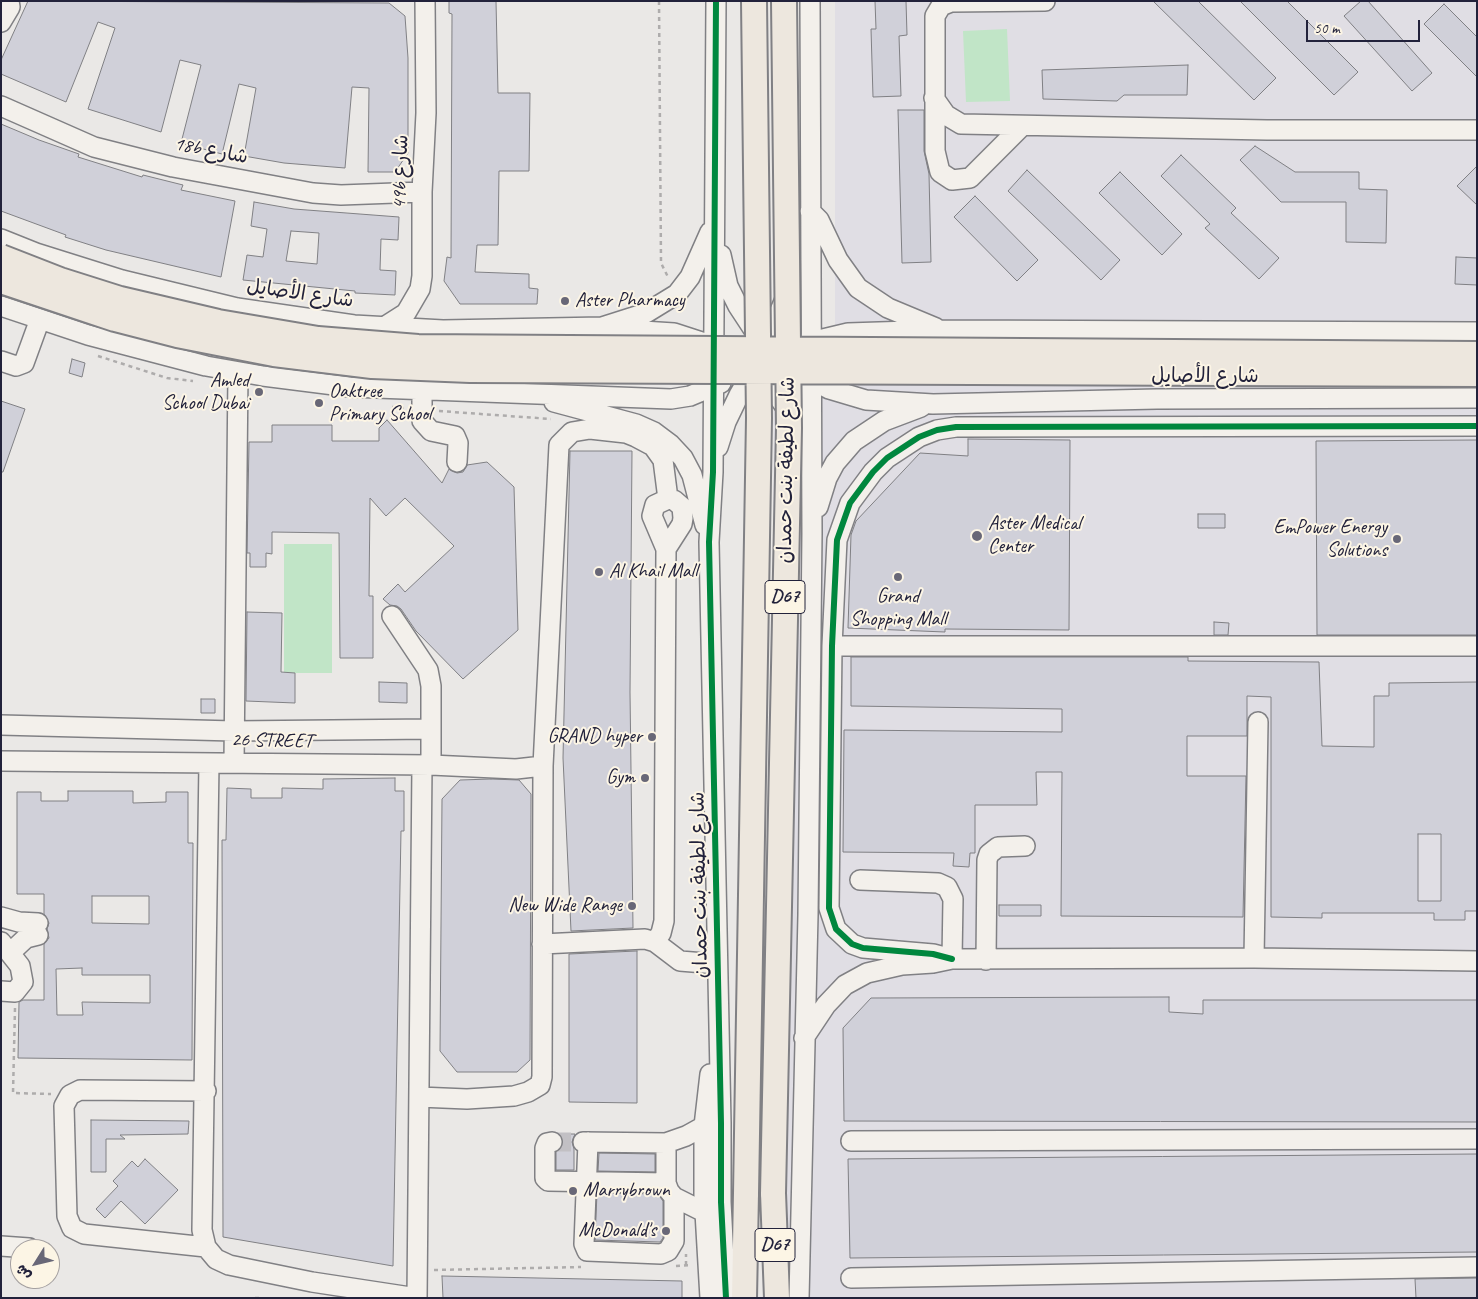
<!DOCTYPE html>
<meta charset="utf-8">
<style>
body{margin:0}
#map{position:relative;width:1478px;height:1299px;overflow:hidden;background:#eae8e6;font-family:Caveat,"Playpen Sans Arabic",sans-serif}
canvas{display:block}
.frame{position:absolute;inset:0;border:2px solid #22223b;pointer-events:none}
.north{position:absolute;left:10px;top:1239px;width:50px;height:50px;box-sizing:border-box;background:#fcf5e5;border:1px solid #a5a1a1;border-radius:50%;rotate:234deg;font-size:14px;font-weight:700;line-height:20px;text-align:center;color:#22223b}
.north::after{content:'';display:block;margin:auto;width:18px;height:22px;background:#686777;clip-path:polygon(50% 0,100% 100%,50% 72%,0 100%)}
.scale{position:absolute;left:1306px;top:20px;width:114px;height:22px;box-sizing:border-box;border:2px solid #22223b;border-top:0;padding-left:6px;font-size:15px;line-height:18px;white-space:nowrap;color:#22223b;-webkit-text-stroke:4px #fcf5e5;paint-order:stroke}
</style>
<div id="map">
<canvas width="1478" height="1299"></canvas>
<div class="frame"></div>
<div class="north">ش</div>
<div class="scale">50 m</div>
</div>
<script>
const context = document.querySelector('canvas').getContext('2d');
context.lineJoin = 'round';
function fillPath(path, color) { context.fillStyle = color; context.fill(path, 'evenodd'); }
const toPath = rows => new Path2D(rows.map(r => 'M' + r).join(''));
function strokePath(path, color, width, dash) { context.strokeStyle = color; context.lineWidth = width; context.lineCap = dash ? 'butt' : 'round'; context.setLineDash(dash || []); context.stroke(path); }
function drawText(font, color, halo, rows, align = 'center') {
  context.font = font + ' Caveat,"Playpen Sans Arabic",sans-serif'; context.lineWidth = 4; context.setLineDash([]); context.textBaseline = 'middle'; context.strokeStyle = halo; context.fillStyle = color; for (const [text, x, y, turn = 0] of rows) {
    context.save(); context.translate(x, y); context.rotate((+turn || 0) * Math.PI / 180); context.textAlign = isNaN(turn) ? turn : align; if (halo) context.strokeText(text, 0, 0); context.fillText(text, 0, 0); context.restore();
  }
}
fillPath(toPath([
 [835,1,1477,1,1477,1298,768,1298,774,369,835,369]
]), '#e0dee4');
fillPath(toPath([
 [1007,29,1010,101,966,102,963,31],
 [284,544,332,544,332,673,284,673]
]), '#c1e5c7');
const building = toPath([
 [28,1,389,3,405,16,408,58,408,153,395,172,368,172,369,88,352,87,345,168,284,163,244,156,256,88,239,84,222,154,181,143,201,65,180,60,161,132,88,109,115,28,98,22,66,102,1,74,1,60,28,1],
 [449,1,496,1,498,93,530,93,529,171,499,171,498,245,477,245,475,272,529,274,529,288,538,289,537,304,460,304,444,281,447,257,451,258,452,14,449,13,449,1],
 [875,1,906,1,907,35,899,36,901,96,873,97,871,29,876,29,875,1],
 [1153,1,1198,1,1276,78,1254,100,1153,1],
 [1240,1,1287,1,1358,72,1334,95,1240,1],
 [1361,1,1368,1,1432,73,1412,91,1344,16,1361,1],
 [1444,4,1477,37,1477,77,1424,24,1444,4],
 [1188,65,1187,95,1124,95,1117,101,1043,99,1042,70,1188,65],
 [898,110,924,110,924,151,929,174,931,262,902,263,898,110],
 [1,124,39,140,79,154,78,157,142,177,143,175,183,185,181,190,235,201,221,277,106,250,65,237,66,235,1,211,1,124],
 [1255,146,1295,172,1359,172,1359,189,1387,190,1386,243,1346,242,1346,202,1281,202,1240,160,1255,146],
 [1181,155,1236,208,1231,213,1279,258,1259,279,1205,228,1210,224,1161,176,1181,155],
 [1477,166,1477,205,1457,186,1477,166],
 [1027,170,1120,260,1101,280,1008,191,1027,170],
 [1120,172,1182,234,1162,255,1099,193,1120,172],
 [975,196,1038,260,1017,281,954,217,975,196],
 [254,202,294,209,399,217,398,240,381,239,380,270,396,271,395,295,355,293,355,291,243,280,247,255,263,257,267,229,251,226,254,202],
 [291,231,319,233,317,264,286,261,291,231],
 [1456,257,1477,258,1477,285,1455,284,1456,257],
 [72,359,85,363,82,377,69,373,72,359],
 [1,401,25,409,3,472,1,472,1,401],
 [387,420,442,483,449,469,457,473,463,472,467,465,487,462,514,487,518,630,463,679,416,631,401,609,397,606,390,605,383,599,398,584,405,592,454,546,405,498,386,516,370,498,369,596,373,596,373,658,340,658,339,533,272,532,272,554,266,553,266,567,250,567,250,553,247,553,249,442,272,442,272,425,332,425,332,441,379,441,379,428,387,420],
 [968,439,1070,440,1069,630,945,629,945,632,848,628,851,535,856,521,920,453,968,456,968,439],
 [1477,440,1477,635,1317,635,1316,441,1477,440],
 [570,451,632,451,630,692,633,928,571,931,563,758,570,451],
 [1198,514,1225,514,1225,528,1198,528,1198,514],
 [247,612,282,613,281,672,295,673,295,703,246,701,247,612],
 [1214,622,1229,623,1228,635,1214,635,1214,622],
 [851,657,1188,657,1188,661,1319,662,1322,746,1374,747,1374,696,1389,696,1389,683,1477,682,1477,911,1465,911,1465,920,1434,920,1434,913,1322,913,1322,918,1271,917,1271,697,1247,696,1247,736,1187,736,1187,776,1246,776,1243,917,1061,916,1062,772,1036,772,1037,805,975,805,975,853,970,853,969,867,953,866,954,853,843,852,844,730,1062,732,1062,709,851,706,851,657],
 [1418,834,1441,834,1441,901,1418,901,1418,834],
 [379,682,407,683,407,703,379,702,379,682],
 [201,699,215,699,215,713,201,713,201,699],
 [395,778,395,791,404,791,404,831,401,831,393,1266,223,1237,222,840,226,840,227,788,251,789,251,798,282,798,282,788,323,789,323,779,395,778],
 [491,779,519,780,531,794,530,1060,517,1072,457,1072,440,1051,442,799,460,780,491,779],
 [68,791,133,791,133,803,166,802,166,792,188,792,188,843,193,843,192,1060,18,1058,19,1002,23,1000,44,1000,44,944,49,938,47,929,49,923,44,914,44,894,17,894,17,792,41,792,41,801,68,801,68,791],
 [92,896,149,896,149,924,92,923,92,896],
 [82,968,82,975,150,975,150,1003,82,1002,83,1015,57,1015,56,969,82,968],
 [999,905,1041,905,1041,916,999,916,999,905],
 [637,951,637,1103,569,1102,569,954,637,951],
 [1169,997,1169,1012,1203,1014,1203,1000,1477,1000,1477,1122,844,1121,843,1028,871,998,1169,997],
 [91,1120,189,1121,188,1134,120,1135,125,1139,106,1139,106,1172,91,1172,91,1120],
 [560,1134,575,1134,572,1142,574,1149,574,1170,556,1170,556,1152,563,1145,560,1134],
 [599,1153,655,1154,655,1172,598,1171,599,1153],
 [1477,1154,1477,1252,850,1258,848,1159,1477,1154],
 [145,1159,178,1190,145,1224,121,1201,105,1218,96,1209,118,1186,113,1181,132,1161,138,1167,145,1159],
 [597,1193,658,1194,663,1201,663,1238,660,1242,595,1240,597,1193],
 [442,1276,682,1281,682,1298,443,1298,442,1276],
 [1477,1278,1477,1298,1416,1298,1415,1279,1477,1278]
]);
fillPath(building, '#d0d0d9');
strokePath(building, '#808084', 1);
strokePath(toPath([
 [552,1142,583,1142]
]), '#c2c0c4', 19, [19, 9]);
const minor = toPath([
 [716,1,713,472,709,542,721,1123,721,1202,726,1298],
 [1,22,10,7,9,1],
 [934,98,946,115,961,124,1267,130,1477,130],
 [1,106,94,147,173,167,313,193,341,195,422,192],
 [1021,127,970,178,952,180,940,172,935,151,935,16,941,6,951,2,1045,1],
 [810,211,819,220,838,260,858,288,888,308,936,328],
 [1,239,36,253,122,280,237,308,354,325,443,330,602,327,646,313,677,294,690,277,710,232],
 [721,255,728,286,738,306,761,341],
 [1,306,88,335,206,366,263,376,350,387,671,399,690,396,721,383],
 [384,327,406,313,420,289,422,276,422,192,426,113,425,1],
 [611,329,674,333,714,346],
 [802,344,848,333,941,330,1477,332],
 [757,353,775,322,786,297],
 [1,361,16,366,24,363,40,319],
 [752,370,770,385,791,415],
 [803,375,829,389,866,400,933,404,1157,399,1477,398],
 [422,390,422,421,431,431,455,436,458,443,457,462],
 [554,402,636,424,654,432,670,444,683,458,692,475,705,525],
 [718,447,726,422,739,395,753,371,763,365],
 [668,499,674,500,682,507,683,518,682,524,666,549,652,516,655,505,668,499],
 [818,507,827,478,835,463,854,441,884,421,921,407],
 [392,616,428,670,431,686,431,765],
 [832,646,1477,646],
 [1,725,234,731,431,729],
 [1,761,431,765,516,769,543,766],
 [209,763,202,1230,206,1247,216,1259,229,1265,312,1282,417,1298],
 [234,763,238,372],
 [860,880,938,883,947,887,953,899,952,959],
 [1,917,19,922,38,923],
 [1,942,20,966,23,982,15,992,1,991],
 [655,942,661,933,664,921,666,549],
 [542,944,645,939,655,942,680,961,717,964],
 [11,952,26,938,38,935],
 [1254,958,1258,722],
 [952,959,933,954,863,948,852,944,836,929,829,908,832,646,837,540,850,503,873,472,887,458,919,437,937,430,956,427,1477,426],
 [986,960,987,860,989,854,998,847,1025,846],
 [804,1038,826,1005,845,985,867,973,902,965,933,963,952,959,1254,958,1477,961],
 [206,1091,80,1090,70,1095,64,1106,67,1216,72,1228,84,1234,206,1247],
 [419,1097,467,1099,514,1096,528,1092,540,1085,542,1077,543,766,559,445,572,432,590,429,626,433,636,437,653,446,663,460,668,499],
 [851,1141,1477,1139],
 [552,1142,547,1143,545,1148,545,1178,548,1181,666,1183],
 [583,1142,666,1143,686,1136,704,1126],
 [588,1142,584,1244,587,1251,661,1254,668,1251,674,1241,674,1197],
 [666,1143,666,1183,669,1191,674,1197,704,1212],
 [1,1246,29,1248],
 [851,1278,1477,1267],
 [417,1298,422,765],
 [710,1298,704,1195,704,1126,710,1074],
 [799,1298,808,915,812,533,810,1]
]);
const major = toPath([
 [773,1193,777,1298],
 [744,1298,746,1193]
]);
strokePath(minor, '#808084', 22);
strokePath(major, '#808084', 28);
strokePath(toPath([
 [659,1,661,263,669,279],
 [98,356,167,378,193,381],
 [392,407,406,408],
 [439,411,551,419],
 [15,1008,13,1093,51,1094],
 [686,1265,686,1254],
 [676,1266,691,1265],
 [434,1270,581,1267],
 [255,1298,263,1298]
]), '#aeacac', 2.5, [4, 4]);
strokePath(minor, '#f3f0eb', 19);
strokePath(major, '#ede7de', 24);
const majorBridge = toPath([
 [1,257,60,280,120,299,218,322,318,339,418,347,1477,354],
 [1,281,115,319,177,335,274,354,372,366,470,370,1477,374],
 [746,1193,759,418,754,1],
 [773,1193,789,428,784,1]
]);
strokePath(majorBridge, '#808084', 28, []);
strokePath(majorBridge, '#ede7de', 24);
strokePath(toPath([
 [716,1,713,472,709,542,721,1123,721,1202,726,1298],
 [952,959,933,954,863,948,852,944,836,929,829,908,832,646,837,540,850,503,873,472,887,458,919,437,937,430,956,427,1477,426]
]), '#00873e', 6);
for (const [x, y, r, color] of [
 [565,301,5,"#686777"],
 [259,392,5,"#686777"],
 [319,403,5,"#686777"],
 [977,536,6,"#686777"],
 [1397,539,5,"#686777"],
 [599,572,5,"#686777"],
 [898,577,5,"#686777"],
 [652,737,5,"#686777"],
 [645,778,5,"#686777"],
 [632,906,5,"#686777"],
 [573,1191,5,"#686777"],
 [666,1231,5,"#686777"]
]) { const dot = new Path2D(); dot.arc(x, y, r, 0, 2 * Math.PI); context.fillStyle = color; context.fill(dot); strokePath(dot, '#fcf5e5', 2); }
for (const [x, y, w] of [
 [785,597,40],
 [775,1245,40]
]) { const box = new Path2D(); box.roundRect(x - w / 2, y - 16.5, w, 33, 4); context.fillStyle = '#fcf5e5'; context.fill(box); strokePath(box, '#22223b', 1); }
drawText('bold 19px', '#22223b', null, [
 ["D67",785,597],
 ["D67",775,1245]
]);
drawText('20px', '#22223b', '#fcf5e5', [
 ["18b شارع",211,151,11],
 ["49b شارع",401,172,-88],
 ["شارع الأصايل",300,294,8],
 ["شارع الأصايل",1205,377],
 ["شارع لطيفة بنت حمدان",787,470,-89],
 ["26 STREET",272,741,1],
 ["شارع لطيفة بنت حمدان",700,885,-91]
]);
drawText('20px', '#22223b', '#fcf5e5', [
 ["Aster Pharmacy",575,301,"left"],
 ["Amled",249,381],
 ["School Dubai",249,404],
 ["Oaktree",329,392,"left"],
 ["Primary School",329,415,"left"],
 ["Aster Medical",988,524,"left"],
 ["Center",988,547,"left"],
 ["EmPower Energy",1387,528],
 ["Solutions",1387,551],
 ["Al Khail Mall",609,572,"left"],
 ["Grand",898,597,"center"],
 ["Shopping Mall",898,620,"center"],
 ["GRAND hyper",642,737],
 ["Gym",635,778],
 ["New Wide Range",622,906],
 ["Marrybrown",583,1191,"left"],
 ["McDonald's",656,1231]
], 'right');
</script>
